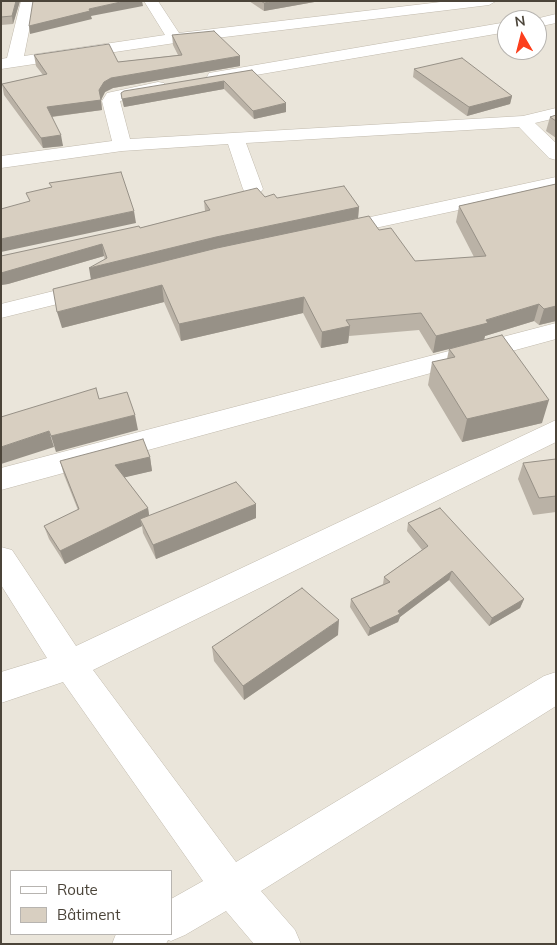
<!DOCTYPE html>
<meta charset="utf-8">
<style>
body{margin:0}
#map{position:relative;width:557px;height:945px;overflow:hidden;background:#f6f3ec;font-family:Mulish,sans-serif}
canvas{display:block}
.frame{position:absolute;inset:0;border:2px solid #4b4439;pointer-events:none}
.legend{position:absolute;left:10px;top:870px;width:162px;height:65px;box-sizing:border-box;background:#fff;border:1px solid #b7b4b0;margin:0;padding:6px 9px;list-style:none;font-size:15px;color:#4b4439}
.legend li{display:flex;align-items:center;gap:10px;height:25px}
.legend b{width:25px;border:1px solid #b7b4b0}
.north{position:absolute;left:497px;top:10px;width:50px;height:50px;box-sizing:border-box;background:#fff;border:1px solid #b7b4b0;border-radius:50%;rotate:352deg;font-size:14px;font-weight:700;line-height:20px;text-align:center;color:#4b4439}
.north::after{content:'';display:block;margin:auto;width:18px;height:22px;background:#fc3f1d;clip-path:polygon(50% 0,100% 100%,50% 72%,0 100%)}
</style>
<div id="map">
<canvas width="557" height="945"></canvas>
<div class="frame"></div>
<ul class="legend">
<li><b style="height:6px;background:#fff"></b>Route</li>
<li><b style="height:14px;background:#d8cfc1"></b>Bâtiment</li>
</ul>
<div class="north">N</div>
</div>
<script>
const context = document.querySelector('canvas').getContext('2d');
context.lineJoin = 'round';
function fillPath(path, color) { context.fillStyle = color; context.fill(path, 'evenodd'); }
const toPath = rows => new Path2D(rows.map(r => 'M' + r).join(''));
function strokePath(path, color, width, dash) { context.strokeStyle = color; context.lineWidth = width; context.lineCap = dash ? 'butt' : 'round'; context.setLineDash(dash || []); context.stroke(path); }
fillPath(toPath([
 [1,1,556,1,556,944,1,944],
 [507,20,537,20,537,50,507,50],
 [11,871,171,871,171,934,11,934]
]), '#eae5da');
const street = toPath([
 [21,1,35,1,24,56,165,35,144,1,158,1,179,33,449,1,496,1,489,5,175,43,1,69,1,59,7,58,21,1],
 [556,14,556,23,537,27,537,20,531,20,556,14],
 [507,22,507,32,215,82,209,81,207,77,209,73,215,72,507,22],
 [158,82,164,83,166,87,164,91,120,101,130,139,523,116,556,108,556,118,535,123,556,143,556,160,549,158,519,127,246,143,263,189,260,193,253,195,246,193,243,189,228,144,122,151,1,168,1,156,112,141,102,101,107,93,158,82],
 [556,177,556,189,338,236,331,234,328,230,331,226,338,224,556,177],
 [90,282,98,284,101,289,98,294,1,318,1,304,90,282],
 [556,323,556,339,1,490,1,468,556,323],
 [556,420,556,442,93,670,236,862,544,676,556,672,556,706,261,891,295,930,301,944,254,944,226,911,185,935,171,941,168,940,166,944,112,944,116,934,171,934,171,899,203,881,63,682,1,703,1,672,47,658,1,585,1,547,12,550,76,646,556,420]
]);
strokePath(street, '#c2bbae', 1);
fillPath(street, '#fff');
fillPath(toPath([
 [1,1,20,1,13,24,1,25],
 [249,1,320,1,264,11],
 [172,35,240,66,113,88,105,92,101,100,102,110,52,117,63,146,43,148,4,95,2,84,43,75,36,66,34,55,118,62,178,55,173,45],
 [414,69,512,96,510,104,467,116,413,77],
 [252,70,286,112,254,119,224,89,124,107,121,93],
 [556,115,556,138,546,131,550,117],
 [556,184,556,321,539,325,534,321,485,336,484,339,542,423,462,442,428,385,432,362,447,359,449,349,433,353,419,330,349,336,348,343,321,348,303,313,181,341,164,302,62,328,91,280,105,260,104,256,8,284,1,285,1,256,140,228,205,211,204,201,265,197,277,198,359,207,358,218,379,230,415,261,474,257,456,222,459,206],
 [150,457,152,471,124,477,148,508,149,516,256,504,256,518,156,559,143,533,142,526,65,564,49,539,44,526,78,510,64,475,60,461],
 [556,459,556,512,533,515,518,479,523,463],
 [408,523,524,599,520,608,489,626,449,580,400,617,398,622,368,636,350,607,351,599,383,584,384,577,422,550,407,531],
 [338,635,244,700,214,661,212,647]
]), '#bab2a6');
fillPath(toPath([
 [16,1,20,1,13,24,12,16],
 [125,1,142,1,143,6,91,16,92,19,30,34,29,26,89,9],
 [275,1,320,1,264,11,264,3],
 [240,56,240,66,113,88,105,92,101,100,102,110,49,117,47,107,99,90,104,82,111,78],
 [224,81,224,89,124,107,122,99],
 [512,96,510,104,467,116,469,107],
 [286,103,286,112,254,119,253,111],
 [61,135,63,146,43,148,41,138],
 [359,207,358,218,91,280,89,268,216,237],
 [134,211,136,223,1,252,1,239],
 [102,244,104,256,8,284,1,285,1,273],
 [162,285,164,302,62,328,57,312],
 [304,297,303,313,181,341,179,324],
 [539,304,534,321,485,336,484,340,433,353,436,336],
 [556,306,556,321,539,325,544,309],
 [350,326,348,343,321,348,322,332],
 [549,400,542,423,462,442,467,419],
 [135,415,138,430,56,452,51,436],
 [49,431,54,447,1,464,1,447],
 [150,457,152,471,118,479,115,465],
 [256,504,256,518,156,559,153,545],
 [148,508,150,521,140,519,142,526,65,564,60,551],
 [452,571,449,580,400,617,398,622,368,636,370,628,398,611],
 [524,599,520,608,489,626,492,618],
 [339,620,338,635,244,700,243,686]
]), '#979187');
const building = toPath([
 [1,1,16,1,12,16,1,17,1,1],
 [33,1,125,1,89,9,90,11,29,26,33,1],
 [261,1,275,1,264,3,261,1],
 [214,31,240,56,111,78,104,82,99,90,101,100,47,107,61,135,41,138,2,84,47,74,34,55,109,44,118,62,182,55,172,35,214,31],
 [462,58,512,96,469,107,414,69,462,58],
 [252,70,286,103,253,111,224,81,122,99,121,93,124,91,252,70],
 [556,115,556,121,550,117,556,115],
 [121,172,134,211,1,239,1,209,30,201,26,193,52,187,49,183,121,172],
 [556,184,556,306,544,309,539,304,486,320,488,323,436,336,421,313,346,320,350,326,322,332,304,297,179,324,162,285,57,312,53,289,217,248,369,216,379,230,391,228,415,261,486,256,459,206,556,184],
 [344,186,359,207,216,237,89,268,107,258,102,244,1,273,1,256,139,226,140,228,210,210,204,201,257,188,265,197,274,194,277,198,344,186],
 [502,335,549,400,467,419,432,362,455,357,449,349,502,335],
 [96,388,99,399,127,392,135,415,51,436,49,431,1,447,1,417,96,388],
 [143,439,150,457,115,465,148,508,60,551,44,526,79,509,60,461,143,439],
 [556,459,556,496,539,498,523,463,556,459],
 [236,482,256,504,153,545,140,519,236,482],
 [440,508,524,599,492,618,452,571,398,611,400,614,370,628,351,599,390,582,384,577,428,546,408,523,440,508],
 [302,588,339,620,243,686,212,647,302,588]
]);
fillPath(building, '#d8cfc1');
strokePath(building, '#979187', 1);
</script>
